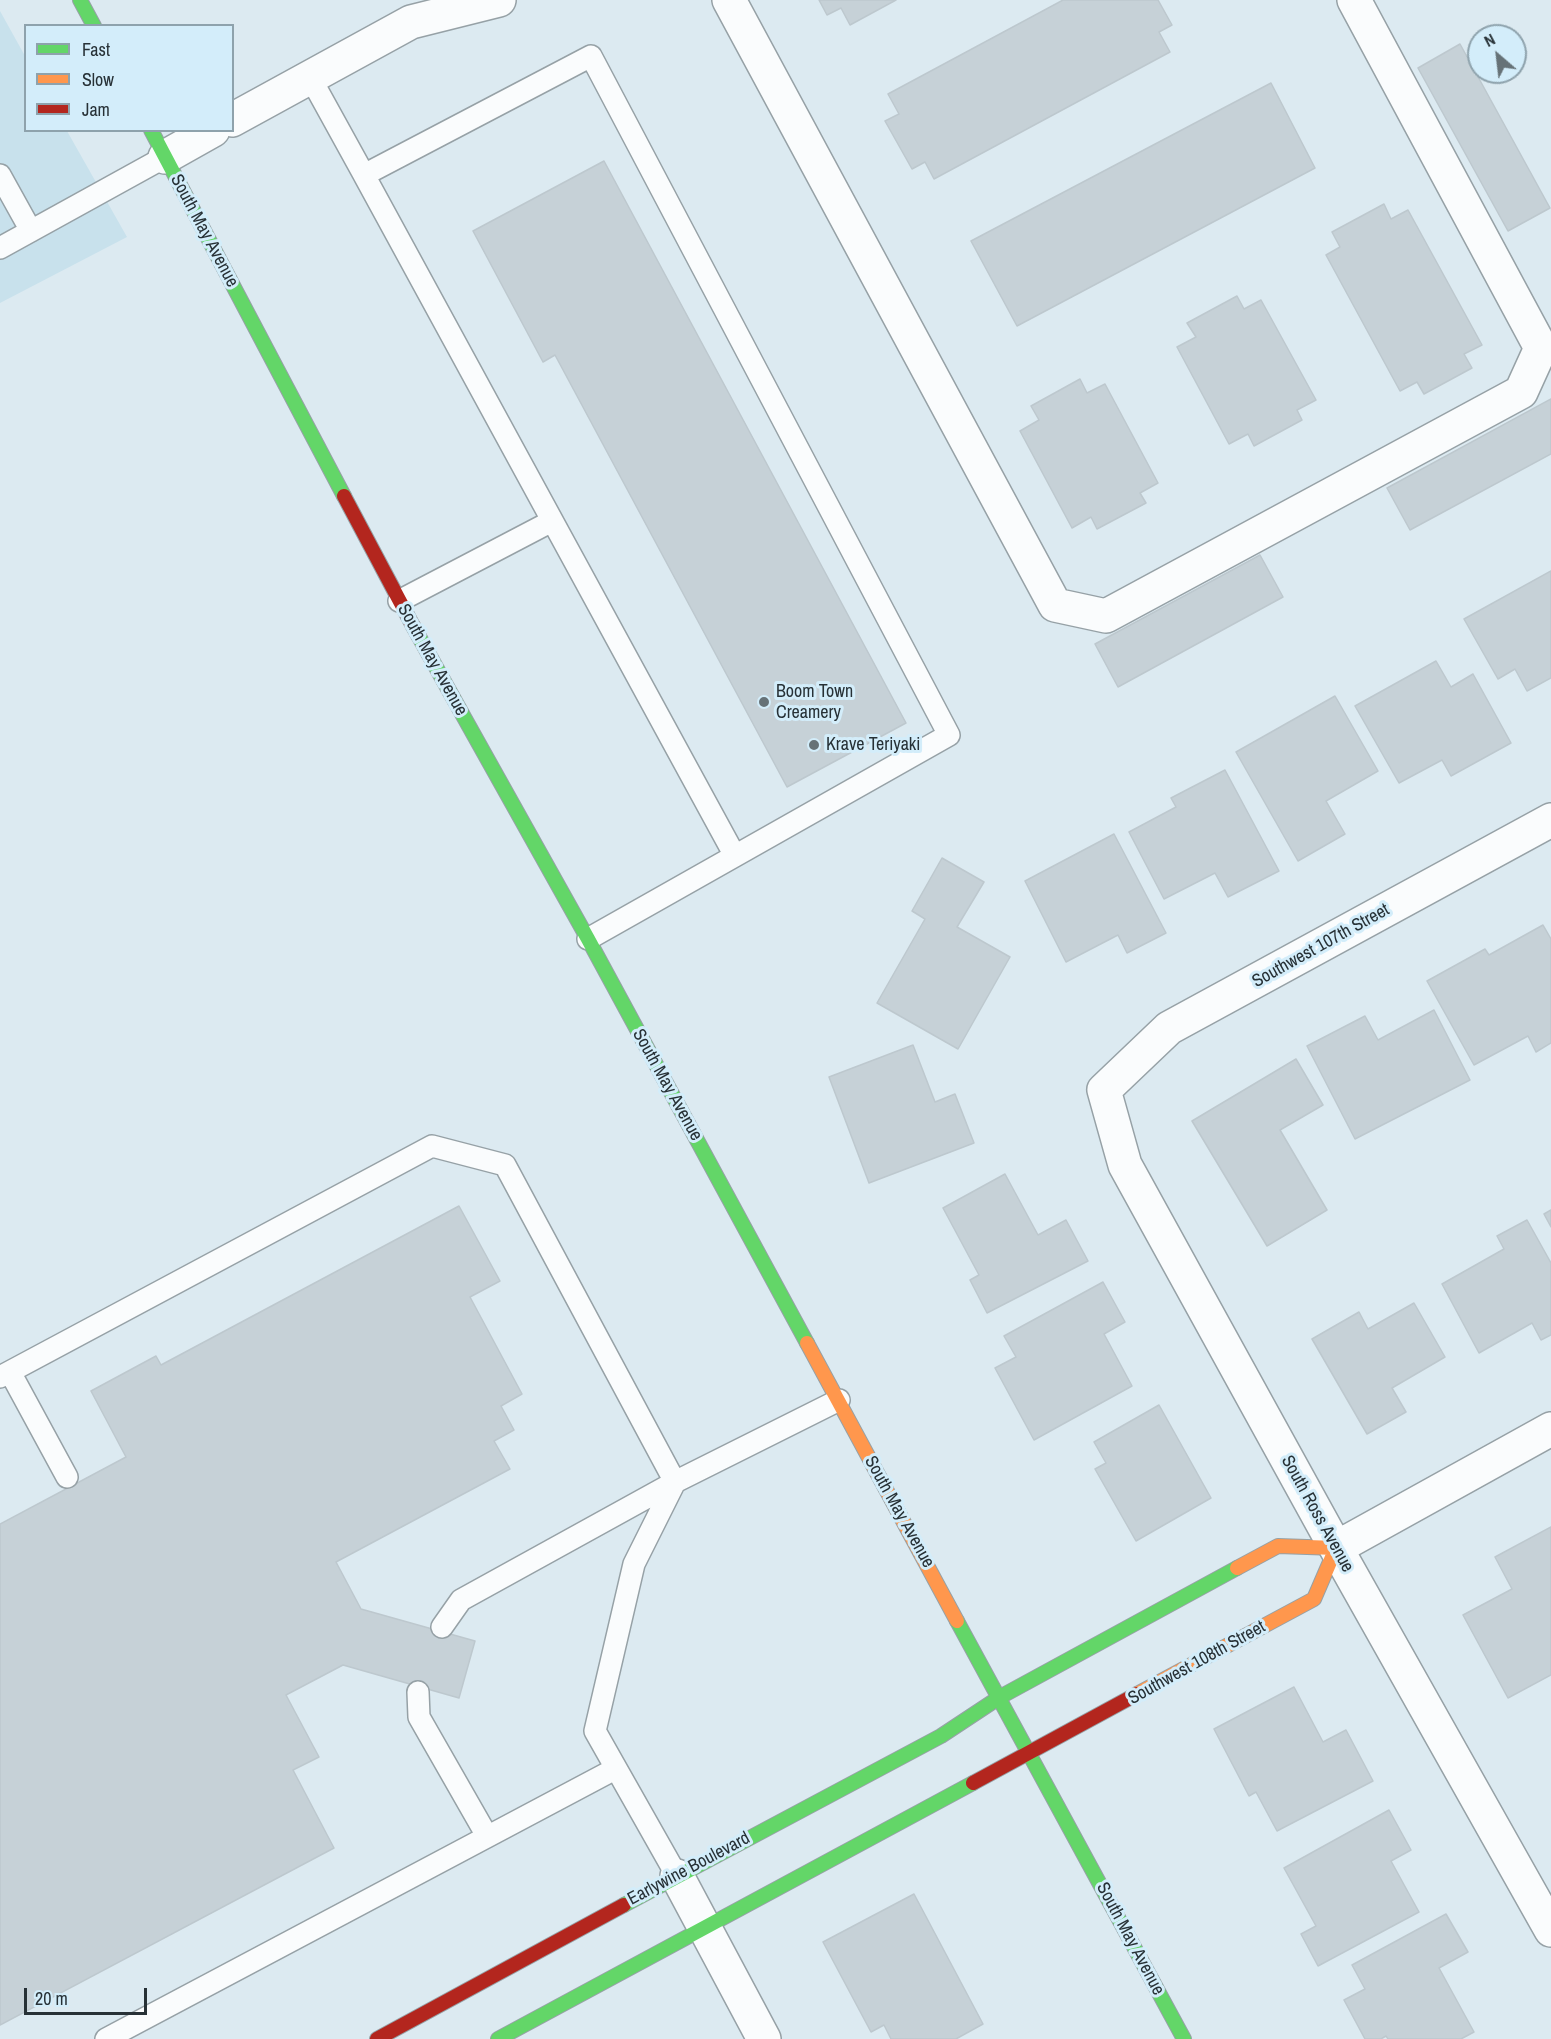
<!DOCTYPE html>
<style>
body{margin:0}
#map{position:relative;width:1551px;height:2039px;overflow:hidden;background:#dceaf1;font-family:"Archivo Narrow",sans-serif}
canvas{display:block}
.legend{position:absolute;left:24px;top:24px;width:210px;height:108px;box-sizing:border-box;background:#d3edfa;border:2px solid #8ea2ac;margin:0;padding:8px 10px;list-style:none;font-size:18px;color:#273136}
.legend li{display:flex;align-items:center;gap:12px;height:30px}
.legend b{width:30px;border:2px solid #8ea2ac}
.north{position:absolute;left:1467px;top:24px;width:60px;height:60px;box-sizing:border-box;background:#d3edfa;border:2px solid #8ea2ac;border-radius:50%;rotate:332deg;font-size:16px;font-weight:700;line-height:24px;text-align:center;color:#273136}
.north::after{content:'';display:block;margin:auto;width:21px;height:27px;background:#667277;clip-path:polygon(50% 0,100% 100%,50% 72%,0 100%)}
.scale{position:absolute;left:24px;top:1988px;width:123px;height:27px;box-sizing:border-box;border:3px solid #273136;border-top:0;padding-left:8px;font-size:18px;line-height:21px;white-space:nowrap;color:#273136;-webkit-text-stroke:4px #d3edfa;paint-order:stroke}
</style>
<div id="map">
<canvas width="1551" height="2039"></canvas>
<ul class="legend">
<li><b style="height:8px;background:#63d668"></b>Fast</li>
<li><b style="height:8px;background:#ff974d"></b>Slow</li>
<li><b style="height:8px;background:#b3261e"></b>Jam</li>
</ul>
<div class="north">N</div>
<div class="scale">20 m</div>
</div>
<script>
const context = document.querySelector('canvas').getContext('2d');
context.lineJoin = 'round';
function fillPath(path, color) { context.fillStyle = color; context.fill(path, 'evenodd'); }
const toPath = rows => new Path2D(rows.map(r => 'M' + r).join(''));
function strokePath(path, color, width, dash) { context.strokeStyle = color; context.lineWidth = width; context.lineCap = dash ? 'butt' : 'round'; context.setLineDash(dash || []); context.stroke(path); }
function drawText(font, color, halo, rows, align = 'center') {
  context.font = font + ' "Archivo Narrow",sans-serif'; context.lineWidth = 6; context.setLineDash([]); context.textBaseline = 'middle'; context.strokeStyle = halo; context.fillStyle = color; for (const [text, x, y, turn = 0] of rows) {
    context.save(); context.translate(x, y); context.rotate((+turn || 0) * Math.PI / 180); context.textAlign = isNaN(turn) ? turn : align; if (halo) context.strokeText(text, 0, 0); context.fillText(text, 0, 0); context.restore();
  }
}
fillPath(toPath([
 [0,11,25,56,26,130,67,131,127,237,0,303]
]), '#c8e1ec');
const building = toPath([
 [819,0,896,0,850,25,841,8,827,15,819,0],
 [1063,0,1158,0,1172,25,1159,32,1170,52,934,179,925,162,912,169,885,121,899,114,888,94,1063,0],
 [1460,44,1550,208,1508,231,1418,68,1460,44],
 [1271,83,1315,168,1017,326,971,241,1271,83],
 [604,161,906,723,787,787,555,355,543,362,473,231,604,161],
 [1384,204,1391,219,1408,210,1482,345,1464,354,1472,368,1424,394,1417,382,1400,391,1326,255,1340,247,1332,232,1384,204],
 [1237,296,1244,309,1261,300,1316,400,1297,410,1302,420,1254,446,1248,434,1229,444,1177,347,1196,337,1187,323,1237,296],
 [1080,379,1087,393,1105,384,1158,483,1140,493,1146,503,1097,529,1091,517,1072,528,1020,431,1039,420,1031,406,1080,379],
 [1551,399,1551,454,1410,530,1387,488,1551,399],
 [1260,555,1283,597,1118,687,1095,644,1260,555],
 [1551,571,1551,678,1527,691,1515,669,1498,679,1464,619,1551,571],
 [1436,661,1451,687,1473,674,1511,743,1451,776,1442,760,1399,783,1355,706,1436,661],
 [1335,696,1378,771,1326,801,1345,834,1298,861,1236,752,1335,696],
 [1225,770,1279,871,1228,897,1215,873,1164,899,1129,832,1176,807,1171,798,1225,770],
 [1114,834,1166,933,1127,953,1118,935,1066,962,1025,881,1114,834],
 [942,858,984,882,957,927,1010,957,958,1049,877,1003,925,919,912,911,942,858],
 [1543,925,1551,939,1551,1043,1536,1052,1528,1036,1474,1065,1427,981,1485,949,1489,955,1543,925],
 [1434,1010,1470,1080,1355,1139,1307,1046,1365,1016,1378,1040,1434,1010],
 [913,1045,935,1102,955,1094,974,1143,869,1183,829,1077,913,1045],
 [1296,1059,1323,1105,1280,1130,1327,1210,1267,1246,1192,1121,1296,1059],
 [1005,1174,1038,1235,1066,1220,1088,1261,987,1313,970,1280,979,1275,943,1208,1005,1174],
 [459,1206,500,1281,470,1297,522,1394,501,1406,514,1430,494,1441,510,1469,336,1562,361,1609,475,1641,459,1698,343,1665,286,1695,319,1757,293,1770,334,1848,0,2025,0,1524,126,1457,91,1391,156,1356,161,1365,459,1206],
 [1551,1210,1551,1227,1544,1214,1551,1210],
 [1527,1220,1551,1263,1551,1335,1541,1340,1532,1323,1479,1353,1442,1284,1504,1249,1497,1236,1527,1220],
 [1103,1282,1125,1322,1104,1334,1132,1386,1034,1440,995,1368,1016,1357,1004,1336,1103,1282],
 [1414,1303,1445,1357,1392,1388,1406,1412,1367,1434,1312,1339,1359,1312,1368,1329,1414,1303],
 [1159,1405,1211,1498,1136,1541,1095,1469,1106,1463,1094,1442,1159,1405],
 [1551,1527,1551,1675,1508,1698,1463,1615,1512,1589,1495,1557,1551,1527],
 [1294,1687,1323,1742,1346,1730,1373,1781,1277,1831,1256,1792,1249,1796,1214,1729,1294,1687],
 [1389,1810,1411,1850,1391,1861,1419,1912,1318,1966,1301,1934,1316,1926,1284,1868,1389,1810],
 [914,1894,983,2024,956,2039,891,2039,884,2025,871,2032,823,1942,914,1894],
 [1446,1914,1468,1952,1439,1968,1474,2032,1461,2039,1388,2039,1386,2036,1381,2039,1365,2039,1344,2000,1365,1989,1352,1965,1446,1914]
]);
fillPath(building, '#c6d1d7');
strokePath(building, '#bdc8ce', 1.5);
const lane = toPath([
 [310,77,364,175],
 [0,175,31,231],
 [0,248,165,157],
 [399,601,552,521],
 [588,939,949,735,591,56,364,175,735,856],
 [10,1372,67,1477],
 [0,1377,432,1146,505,1165,675,1482,461,1600,442,1627],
 [418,1692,419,1717,487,1836],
 [677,1876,595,1731,634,1564,675,1482,839,1400],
 [106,2039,615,1769]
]);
const street = toPath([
 [729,0,1055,605,1106,616,1521,392,1541,348,1354,0],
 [232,120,411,22,499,0],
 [165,157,213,130],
 [1551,820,1169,1028,1104,1090,1125,1165,1336,1548,1551,1930],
 [1336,1548,1551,1429],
 [677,1876,764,2039]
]);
const fast = toPath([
 [80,0,94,26],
 [151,130,344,496],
 [413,626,588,939,807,1343],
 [957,1621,1184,2039],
 [624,1905,941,1736,1000,1697,1237,1568],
 [498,2039,973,1783]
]);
const slow = toPath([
 [807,1343,957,1621],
 [1137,1694,1314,1599,1336,1548,1278,1546,1237,1568]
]);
const jam = toPath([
 [344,496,413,626],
 [973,1783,1137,1694],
 [377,2039,624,1905]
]);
strokePath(lane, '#96a1a6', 24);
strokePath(street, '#96a1a6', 36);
strokePath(fast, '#96a1a6', 16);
strokePath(slow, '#96a1a6', 16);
strokePath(jam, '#96a1a6', 16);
strokePath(lane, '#fafcfd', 21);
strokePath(street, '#fafcfd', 33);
strokePath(fast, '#63d668', 14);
strokePath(slow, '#ff974d', 14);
strokePath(jam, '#b3261e', 14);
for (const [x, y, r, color] of [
 [764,702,6,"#667277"],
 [814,745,6,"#667277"]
]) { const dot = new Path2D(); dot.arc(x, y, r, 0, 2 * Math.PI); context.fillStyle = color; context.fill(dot); strokePath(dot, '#d3edfa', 2); }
drawText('18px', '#273136', '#d3edfa', [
 ["South May Avenue",204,231,62],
 ["South May Avenue",432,660,61],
 ["Southwest 107th Street",1321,946,-29],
 ["South May Avenue",667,1085,61],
 ["South May Avenue",899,1512,61],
 ["South Ross Avenue",1317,1514,61],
 ["Southwest 108th Street",1197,1663,-29],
 ["Earlywine Boulevard",689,1869,-28],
 ["South May Avenue",1130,1939,62]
]);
drawText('18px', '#273136', '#d3edfa', [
 ["Boom Town",776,692],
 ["Creamery",776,713],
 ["Krave Teriyaki",826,745]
], 'left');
</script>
